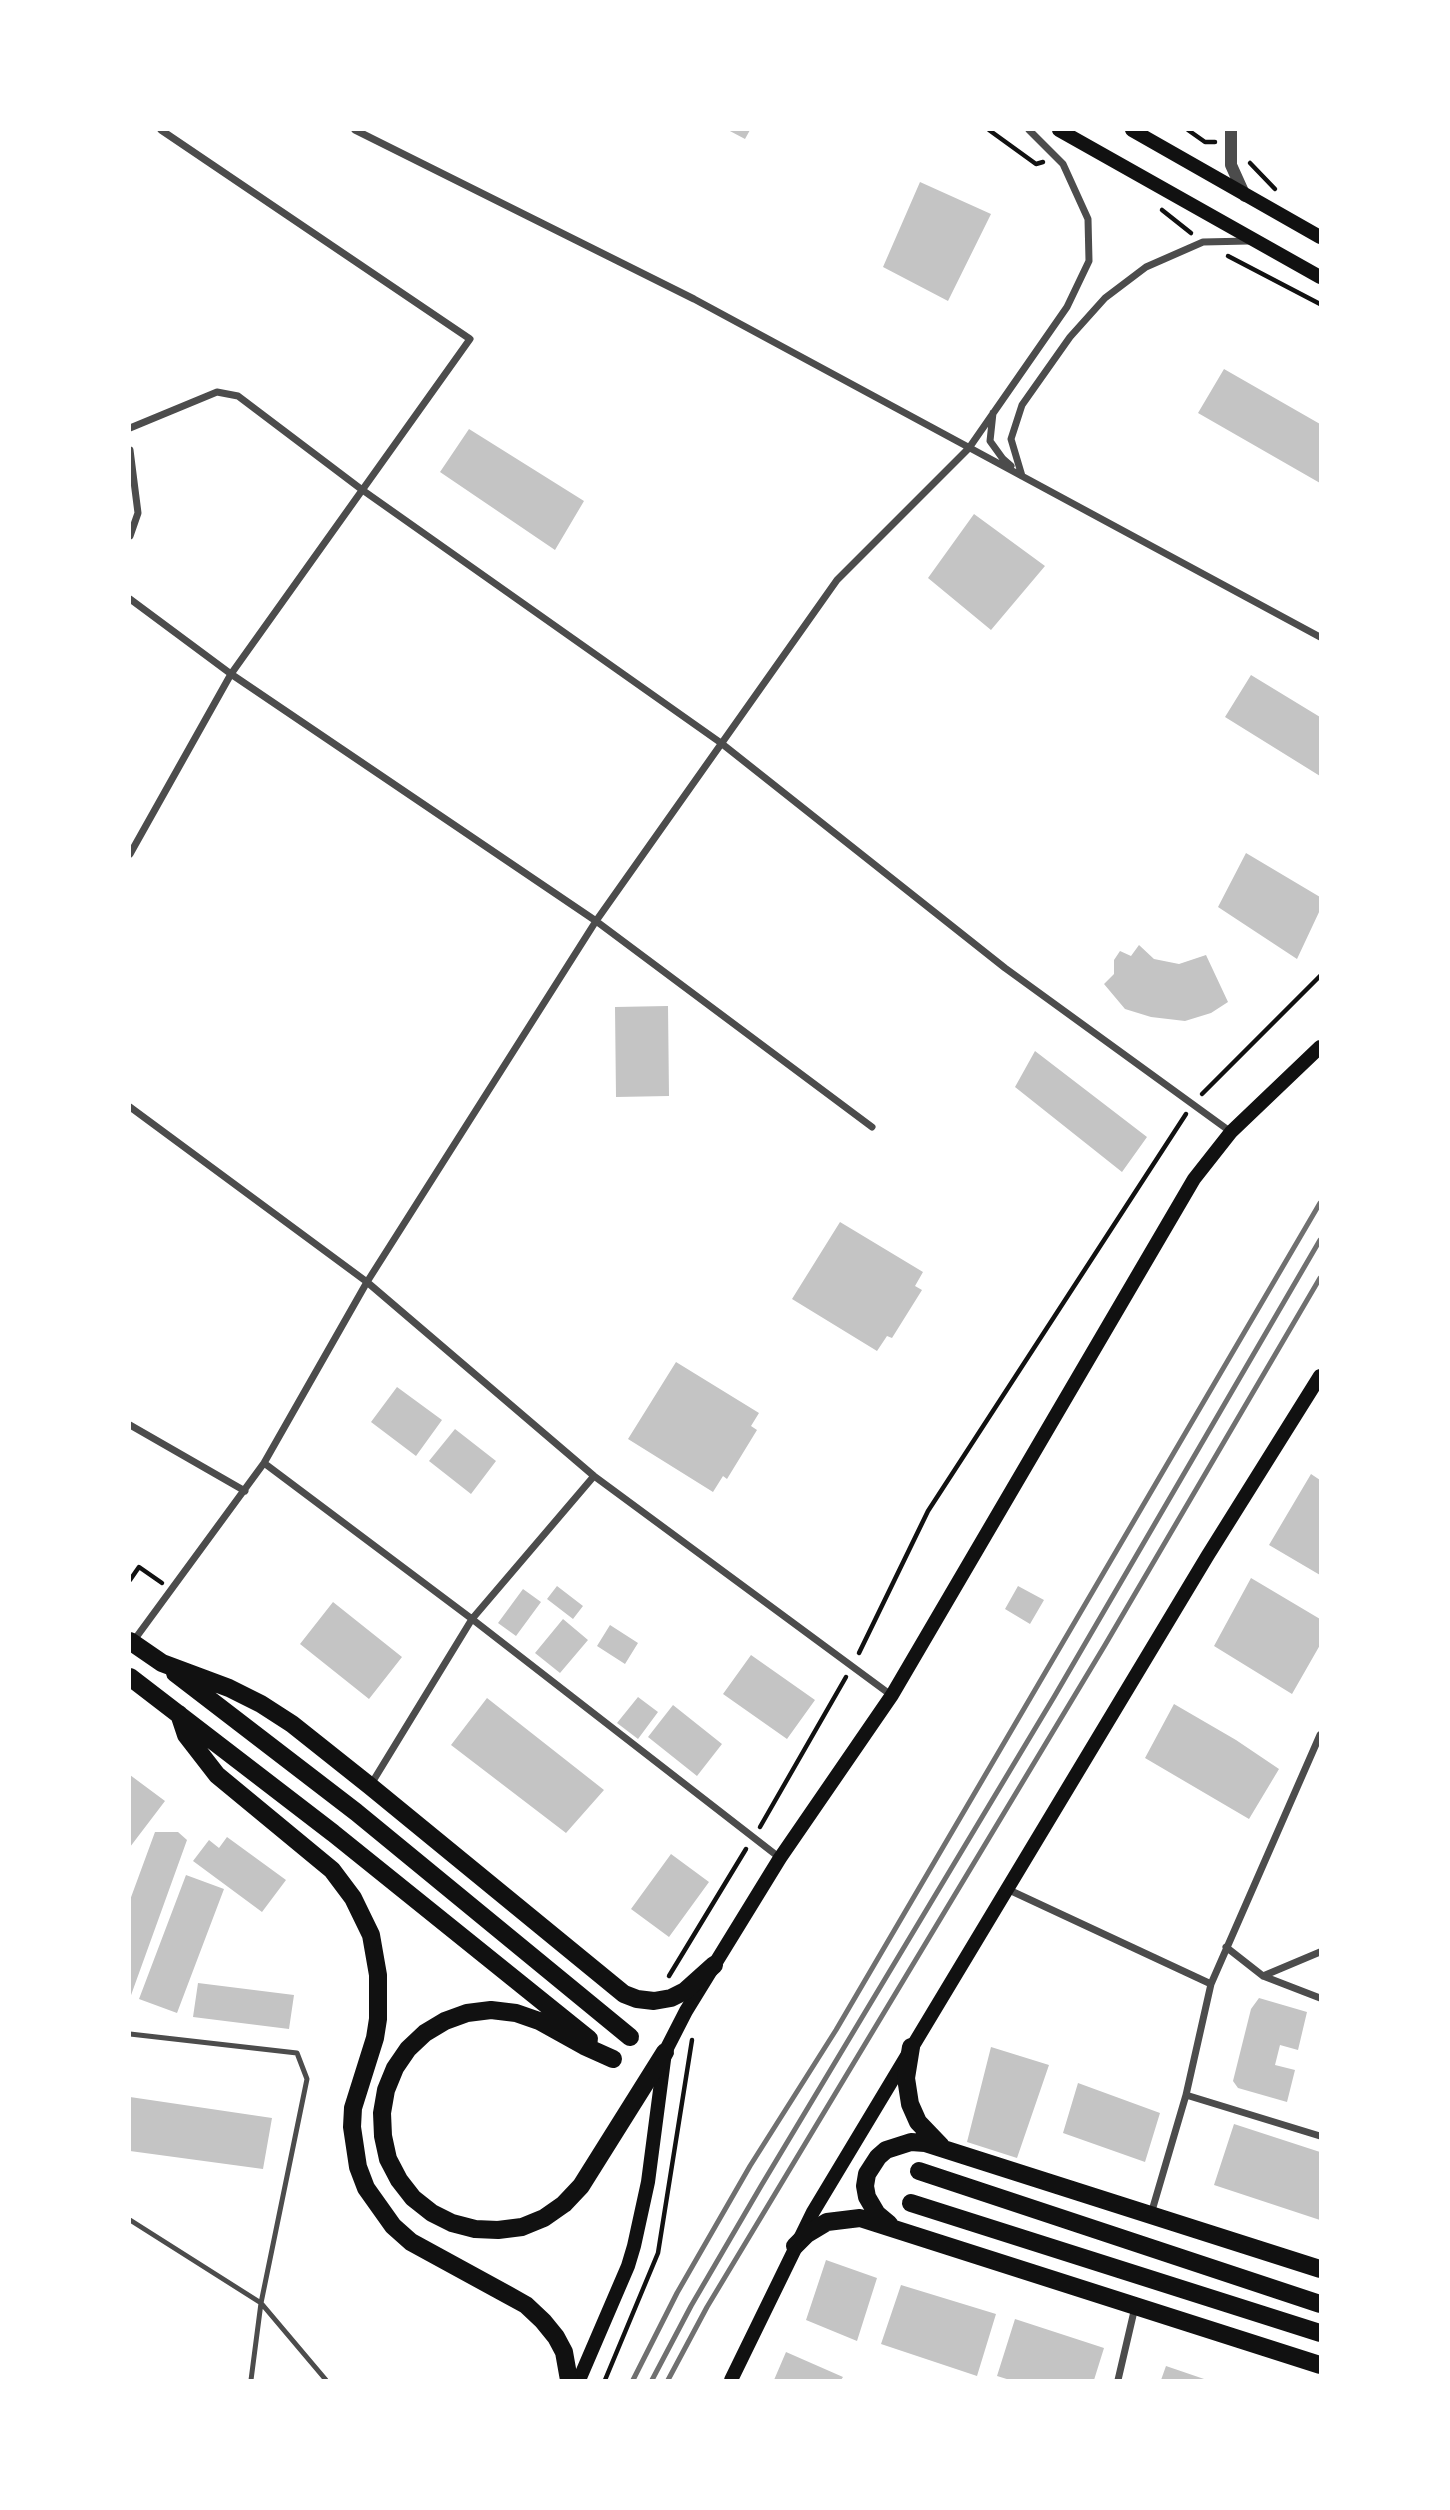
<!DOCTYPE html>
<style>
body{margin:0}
#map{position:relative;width:1450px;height:2510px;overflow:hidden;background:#fff;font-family:Lora,serif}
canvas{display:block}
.frame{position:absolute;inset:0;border:131px solid #fff;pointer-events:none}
</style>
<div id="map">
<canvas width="1450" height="2510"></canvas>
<div class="frame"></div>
</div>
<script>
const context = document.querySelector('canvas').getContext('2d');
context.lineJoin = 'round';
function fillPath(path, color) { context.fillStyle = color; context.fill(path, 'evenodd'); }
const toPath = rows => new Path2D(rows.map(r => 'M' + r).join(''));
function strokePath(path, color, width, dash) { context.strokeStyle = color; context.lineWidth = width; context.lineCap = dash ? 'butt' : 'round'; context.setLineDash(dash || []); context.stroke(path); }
fillPath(toPath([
 [728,130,750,130,745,139],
 [920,182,991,214,948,301,883,267],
 [1224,369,1320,424,1320,483,1198,413],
 [469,429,584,501,555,550,440,472],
 [974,514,1045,566,991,630,928,578],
 [1251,675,1320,717,1320,776,1225,717],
 [1246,853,1320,897,1320,910,1297,959,1218,907],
 [1139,945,1154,959,1179,964,1206,955,1228,1002,1211,1013,1185,1021,1151,1017,1125,1009,1104,984,1114,974,1114,960,1120,951,1131,956],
 [668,1006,669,1096,616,1097,615,1007],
 [1035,1051,1147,1137,1122,1172,1015,1087],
 [840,1222,923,1272,915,1286,922,1290,892,1338,887,1336,877,1351,792,1299],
 [676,1362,759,1413,751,1426,757,1430,727,1479,723,1476,713,1492,628,1439],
 [397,1387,442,1420,416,1456,371,1422],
 [455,1429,496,1461,471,1494,429,1461],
 [1311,1474,1320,1480,1320,1575,1269,1545],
 [1251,1578,1320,1619,1320,1645,1292,1694,1214,1646],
 [557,1586,583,1606,573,1619,547,1599],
 [1018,1586,1044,1600,1030,1624,1005,1609],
 [523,1589,541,1602,516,1636,498,1623],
 [333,1602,402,1657,369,1699,300,1644],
 [563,1619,588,1640,560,1673,535,1653],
 [610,1625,638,1643,625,1664,597,1646],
 [751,1655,815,1700,787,1739,723,1694],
 [638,1697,658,1712,638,1739,617,1723],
 [487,1698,604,1790,566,1833,451,1745],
 [1174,1704,1236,1740,1279,1769,1249,1819,1145,1758],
 [673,1705,722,1744,697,1776,648,1737],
 [130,1775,165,1801,130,1847],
 [155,1832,178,1832,187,1840,130,1998,130,1900],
 [227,1837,286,1880,262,1912,193,1861,209,1840,219,1848],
 [671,1854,709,1882,669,1937,631,1909],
 [186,1875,224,1889,177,2013,139,1999],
 [198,1983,294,1995,289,2029,193,2017],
 [1259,1998,1307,2012,1298,2050,1280,2045,1275,2065,1295,2070,1287,2102,1238,2088,1233,2081,1251,2009],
 [991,2047,1049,2065,1017,2158,967,2142],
 [1078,2083,1160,2113,1145,2162,1063,2133],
 [130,2097,272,2118,263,2169,130,2151],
 [1234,2124,1320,2152,1320,2220,1214,2185],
 [826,2260,877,2278,857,2341,806,2320],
 [901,2285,996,2314,977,2376,881,2344],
 [1015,2319,1104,2348,1094,2380,1010,2380,997,2376],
 [786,2352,843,2377,841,2380,774,2380],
 [1166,2366,1207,2380,1161,2380]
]), '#c4c4c4');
strokePath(toPath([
 [989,130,1036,164,1043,162],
 [1188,130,1205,142,1215,142],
 [1250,163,1275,189],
 [1162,210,1191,233],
 [1228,256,1320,304],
 [1202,1094,1320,976],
 [130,1580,139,1567,162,1583],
 [859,1653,928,1511,1186,1114],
 [760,1827,846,1677],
 [669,1976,746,1849],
 [605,2380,658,2253,692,2040]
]), '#111', 4.5);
strokePath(toPath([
 [130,2034,297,2053,307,2079,261,2303,251,2380],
 [130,2220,261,2303,326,2380]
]), '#4c4c4c', 5);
strokePath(toPath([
 [355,130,694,299,1320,637],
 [993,413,990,441,1003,459,1011,466],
 [130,428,217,392,238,396,361,489,721,743,1005,968,1231,1132],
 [130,450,138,513,130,536],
 [1022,476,1011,439,1022,405,1070,337,1105,298,1146,267,1203,242,1249,241],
 [130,599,231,674,596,921,872,1127],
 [130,854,231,674,470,339,161,130],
 [130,1107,367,1282,594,1476,891,1695],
 [130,1425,245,1491],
 [264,1463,472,1619,780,1858],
 [132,1643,264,1463,367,1282,596,921,837,580,969,448,1067,307,1089,261,1088,219,1063,164,1029,130],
 [370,1786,472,1619,594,1476],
 [1007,1889,1211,1984],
 [1226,1947,1263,1976,1320,1998],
 [1263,1976,1320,1952],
 [1186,2095,1320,2136],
 [1151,2214,1186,2095,1211,1984,1320,1735],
 [1118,2380,1135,2307]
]), '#4c4c4c', 7);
strokePath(toPath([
 [1231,130,1231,165,1245,196]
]), '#4c4c4c', 12);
strokePath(toPath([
 [1059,130,1320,277],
 [1132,130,1320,237],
 [579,2380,628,2266,634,2246,648,2182,665,2052,686,2011,780,1858,892,1695,1194,1179,1231,1132,1320,1047],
 [731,2380,813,2212,1208,1555,1320,1376]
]), '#111', 14);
strokePath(toPath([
 [130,1641,162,1663,229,1688,261,1704,292,1724,370,1786,624,1994,637,1999,654,2001,671,1998,685,1991,714,1965],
 [175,1673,356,1812,630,2037],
 [130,1677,333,1833,589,2039],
 [179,1714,186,1735,217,1775,332,1870,353,1898,371,1935,378,1975,378,2019,375,2038,353,2108,352,2127,358,2167,366,2188,393,2226,411,2242,508,2295,526,2305,543,2321,556,2337,564,2352,569,2380],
 [911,2047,906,2078,910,2104,918,2122,941,2146],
 [613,2059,584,2046,539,2021,516,2013,491,2010,467,2013,445,2021,425,2033,408,2049,395,2068,386,2090,382,2113,383,2136,388,2159,399,2180,413,2198,432,2213,452,2223,475,2229,498,2230,522,2227,544,2218,564,2204,581,2186,665,2052],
 [919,2171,1320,2304],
 [911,2203,1320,2333],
 [889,2224,877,2214,867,2197,865,2186,867,2174,878,2157,886,2150,911,2142,925,2143,1320,2269],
 [795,2246,807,2234,827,2222,860,2218,1320,2365]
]), '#111', 18);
strokePath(toPath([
 [633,2380,677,2293,750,2166,836,2030,1320,1203],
 [652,2380,691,2306,761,2186,1054,1697,1320,1240],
 [668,2380,707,2307,1105,1645,1320,1278]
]), '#707070', 5);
</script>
